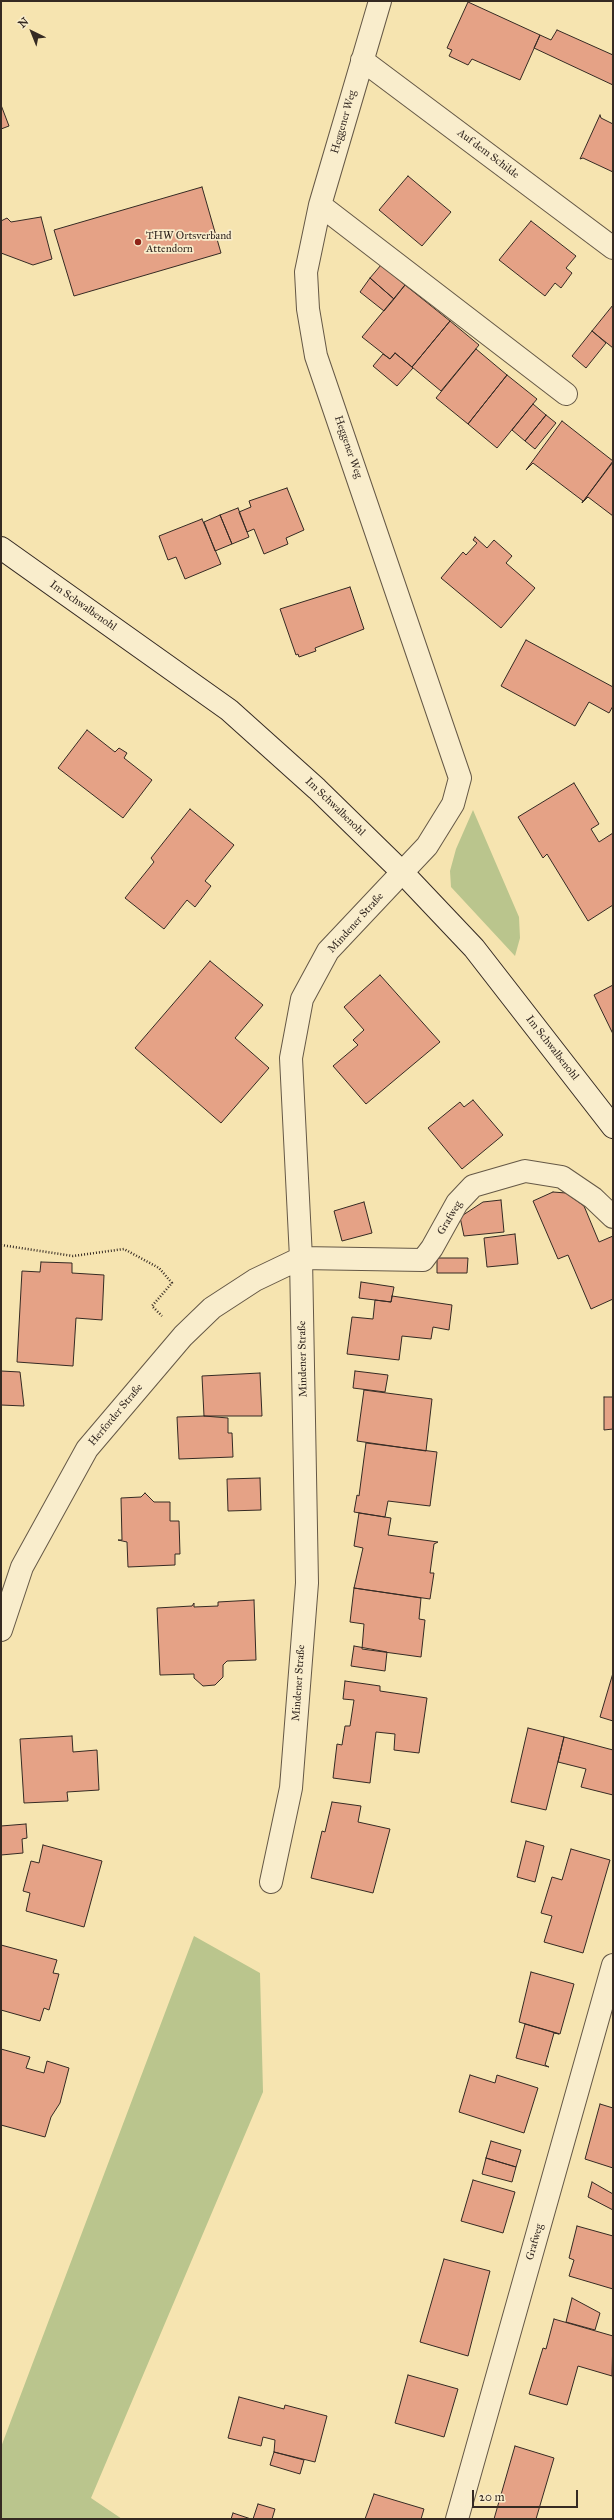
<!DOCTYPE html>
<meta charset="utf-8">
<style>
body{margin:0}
#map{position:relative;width:614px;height:2520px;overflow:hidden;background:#f6e4b0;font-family:"IM FELL Great Primer",serif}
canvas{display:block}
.frame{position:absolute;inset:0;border:2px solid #352a23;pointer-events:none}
.north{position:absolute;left:12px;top:12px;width:40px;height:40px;-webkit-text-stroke:3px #f9edcc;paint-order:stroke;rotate:317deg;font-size:11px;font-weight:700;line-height:16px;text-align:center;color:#352a23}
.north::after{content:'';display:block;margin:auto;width:14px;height:18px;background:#352a23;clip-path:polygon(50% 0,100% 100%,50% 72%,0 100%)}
.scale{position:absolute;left:472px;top:2490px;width:106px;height:18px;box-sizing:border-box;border:2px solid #352a23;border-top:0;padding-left:5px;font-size:12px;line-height:14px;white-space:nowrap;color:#352a23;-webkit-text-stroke:3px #f9edcc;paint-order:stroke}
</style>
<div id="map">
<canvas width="614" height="2520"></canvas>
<div class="frame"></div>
<div class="north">N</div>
<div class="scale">20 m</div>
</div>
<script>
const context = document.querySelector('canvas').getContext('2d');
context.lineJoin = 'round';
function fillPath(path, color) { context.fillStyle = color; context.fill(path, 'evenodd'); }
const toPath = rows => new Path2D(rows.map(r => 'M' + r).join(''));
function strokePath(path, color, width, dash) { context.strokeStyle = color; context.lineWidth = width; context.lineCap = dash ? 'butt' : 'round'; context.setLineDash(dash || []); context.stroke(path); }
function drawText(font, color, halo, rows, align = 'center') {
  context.font = font + ' "IM FELL Great Primer",serif'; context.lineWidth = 3.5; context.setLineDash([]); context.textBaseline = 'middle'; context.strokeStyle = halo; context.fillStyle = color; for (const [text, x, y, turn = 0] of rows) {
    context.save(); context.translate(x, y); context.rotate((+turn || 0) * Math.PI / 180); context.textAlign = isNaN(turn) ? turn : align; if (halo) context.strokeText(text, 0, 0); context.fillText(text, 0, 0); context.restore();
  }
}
fillPath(toPath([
 [473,810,519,917,520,938,515,956,451,887,450,871,456,849],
 [194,1936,260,1973,263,2092,91,2498,122,2519,1,2519,1,2447]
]), '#bac58d');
const building = toPath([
 [468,2,540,35,520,80,472,59,468,65,449,56,452,50,447,48,468,2],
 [557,30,613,55,613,85,534,48,540,35,551,40,557,30],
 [1,105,9,126,1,129,1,105],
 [600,115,601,118,613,124,613,172,583,158,580,159,600,115],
 [408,176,451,212,422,246,379,210,408,176],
 [202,187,221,253,74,296,54,230,202,187],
 [41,217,52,259,33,265,1,253,1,221,7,218,11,222,41,217],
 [531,221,576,256,566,268,572,273,561,288,555,283,545,296,499,260,531,221],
 [381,265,405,285,394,299,370,278,381,265],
 [370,278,394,299,384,311,360,292,370,278],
 [405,285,450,321,412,367,395,353,390,359,362,337,405,285],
 [613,305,613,348,592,331,613,305],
 [450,321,479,345,441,391,412,367,450,321],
 [592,331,606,343,586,368,572,356,592,331],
 [476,349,507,375,468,424,436,398,476,349],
 [395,353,413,368,397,386,373,366,383,354,390,359,395,353],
 [507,375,537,399,497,448,468,424,507,375],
 [533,404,546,415,525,441,512,430,533,404],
 [546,415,556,423,535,449,525,441,546,415],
 [562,421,613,461,582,503,583,501,533,463,526,470,562,421],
 [613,462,613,516,588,497,582,503,613,462],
 [287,488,304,530,286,538,288,544,264,554,254,529,247,532,239,512,251,507,249,501,287,488],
 [238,508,249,537,232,544,220,515,238,508],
 [220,515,232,544,215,551,204,522,220,515],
 [202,519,221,564,185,579,176,557,168,560,159,536,202,519],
 [475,537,487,548,494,540,512,556,506,563,535,588,501,628,441,578,463,552,466,555,477,543,473,540,475,537],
 [350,587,364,629,315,648,316,651,299,657,298,654,296,655,280,609,350,587],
 [526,640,613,687,613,706,609,713,589,702,575,726,501,686,526,640],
 [87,730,115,752,119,748,127,753,124,758,152,780,123,818,58,768,87,730],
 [574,783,599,824,591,829,599,842,613,833,613,905,588,921,547,854,543,858,518,817,574,783],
 [190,809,234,845,205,881,211,886,195,907,187,900,164,929,125,898,154,862,151,858,190,809],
 [210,961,263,1005,235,1038,269,1068,221,1123,135,1048,210,961],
 [380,975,440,1042,366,1104,333,1066,358,1045,353,1040,364,1030,344,1007,380,975],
 [613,985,613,1034,594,995,613,985],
 [473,1100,503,1135,462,1169,428,1128,460,1102,464,1107,473,1100],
 [553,1192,566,1193,584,1206,599,1242,613,1236,613,1299,591,1309,568,1255,558,1259,533,1201,553,1192],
 [501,1200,504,1232,464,1236,460,1217,483,1202,501,1200],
 [364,1202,372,1233,342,1241,334,1211,364,1202],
 [515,1234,518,1264,487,1267,484,1238,515,1234],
 [437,1258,468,1258,467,1273,437,1273,437,1258],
 [41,1262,72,1263,72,1273,104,1275,102,1320,76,1318,73,1366,17,1362,22,1271,40,1272,41,1262],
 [361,1282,394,1287,391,1302,359,1298,361,1282],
 [392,1296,452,1305,449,1330,433,1327,431,1339,402,1336,399,1360,347,1354,352,1317,373,1319,375,1300,391,1302,392,1296],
 [1,1371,20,1372,24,1406,1,1405,1,1371],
 [355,1371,388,1375,385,1392,353,1388,355,1371],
 [260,1373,262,1416,204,1416,202,1376,260,1373],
 [364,1390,432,1399,426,1451,357,1441,364,1390],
 [604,1397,613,1397,613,1429,604,1430,604,1397],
 [204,1416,228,1418,228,1433,232,1433,233,1457,179,1459,177,1417,204,1416],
 [366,1443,437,1452,430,1506,388,1501,385,1517,354,1512,357,1495,359,1496,366,1443],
 [260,1478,261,1510,228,1511,227,1479,260,1478],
 [145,1493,154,1502,170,1502,170,1521,179,1521,180,1554,175,1554,175,1565,128,1567,127,1542,118,1540,122,1540,121,1498,141,1497,145,1493],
 [359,1513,391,1518,388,1535,438,1542,434,1544,430,1573,434,1573,430,1599,354,1588,363,1548,354,1546,359,1513],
 [354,1588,421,1598,419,1619,425,1620,421,1657,362,1649,364,1624,350,1622,354,1588],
 [254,1600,256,1660,227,1661,223,1665,223,1677,215,1685,203,1686,194,1678,194,1674,160,1675,157,1608,192,1606,194,1603,194,1607,218,1606,218,1602,254,1600],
 [354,1646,387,1652,385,1671,351,1666,354,1646],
 [613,1673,613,1721,600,1717,613,1673],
 [345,1681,380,1686,380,1691,427,1698,419,1753,394,1750,395,1734,376,1732,370,1783,333,1778,337,1744,342,1745,345,1726,350,1726,354,1700,343,1699,345,1681],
 [528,1728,564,1737,546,1810,511,1802,528,1728],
 [72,1736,73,1752,97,1750,99,1790,67,1792,68,1801,24,1803,20,1739,72,1736],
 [564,1737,613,1750,613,1795,581,1787,586,1769,558,1762,564,1737],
 [332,1802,361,1806,358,1822,390,1829,373,1893,311,1878,322,1831,325,1832,332,1802],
 [26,1824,27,1838,22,1839,23,1853,1,1855,1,1826,26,1824],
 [526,1841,544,1846,535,1882,517,1877,526,1841],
 [43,1845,102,1861,84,1927,26,1911,30,1893,23,1891,31,1861,39,1863,43,1845],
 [571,1849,610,1860,583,1953,544,1942,552,1916,541,1913,552,1877,562,1880,571,1849],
 [1,1945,57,1960,53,1973,59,1974,49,2010,44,2008,40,2021,1,2010,1,1945],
 [531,1972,574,1984,560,2034,519,2022,531,1972],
 [525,2024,559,2034,554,2033,545,2065,549,2067,516,2058,525,2024],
 [1,2049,30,2057,26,2068,44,2073,47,2061,69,2068,60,2103,51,2117,45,2137,1,2125,1,2049],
 [470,2075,495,2083,497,2075,538,2088,524,2133,459,2112,470,2075],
 [600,2104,613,2108,613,2168,585,2159,600,2104],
 [491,2141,521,2150,516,2167,486,2158,491,2141],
 [486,2158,516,2167,512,2182,482,2174,486,2158],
 [473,2180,515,2192,503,2233,461,2221,473,2180],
 [592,2182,613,2194,613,2210,588,2197,592,2182],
 [577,2226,613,2236,613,2289,569,2276,574,2260,569,2258,577,2226],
 [444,2259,490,2271,468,2356,420,2342,444,2259],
 [572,2298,600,2313,595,2330,566,2322,572,2298],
 [554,2319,613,2336,612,2376,578,2366,567,2405,529,2394,543,2348,546,2349,554,2319],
 [408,2375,458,2389,444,2437,395,2423,408,2375],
 [239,2397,284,2409,285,2405,327,2416,315,2462,274,2452,275,2440,263,2437,261,2446,228,2438,239,2397],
 [515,2446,554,2458,536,2519,494,2519,515,2446],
 [274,2452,304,2460,300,2474,270,2465,274,2452],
 [374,2494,424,2509,421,2519,365,2519,374,2494],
 [258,2504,275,2509,272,2519,253,2519,258,2504],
 [233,2513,251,2519,231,2519,233,2513]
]);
fillPath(building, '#e5a286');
strokePath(building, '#352a23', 1);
const street = toPath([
 [362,60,613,248],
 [320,205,566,394],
 [1,1630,22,1567,87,1449,183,1336,212,1308,255,1280,301,1258,423,1260,432,1248,457,1203,473,1186,525,1171,562,1177,593,1198,613,1217],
 [271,1882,291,1788,307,1583,301,1258,291,1058,302,999,328,951,427,846,453,804,460,778,316,356,308,309,306,272,320,205,380,1],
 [457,2519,613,1965]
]);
const secondary = toPath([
 [1,548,229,710,317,789,402,872,474,948,613,1127]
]);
strokePath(street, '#655846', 24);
strokePath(secondary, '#352a23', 24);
strokePath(toPath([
 [1,1245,73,1256,124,1249,159,1268,172,1283,152,1306,162,1316]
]), '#352a23', 2.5, [1, 2]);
strokePath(street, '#f9edcc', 22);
strokePath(secondary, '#f9edcc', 22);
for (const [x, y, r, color] of [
 [138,242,4,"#8f2418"]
]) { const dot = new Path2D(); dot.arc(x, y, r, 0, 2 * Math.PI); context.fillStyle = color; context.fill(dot); strokePath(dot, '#f9edcc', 1.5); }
drawText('11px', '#352a23', '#f9edcc', [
 ["Heggener Weg",344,122,-74],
 ["Auf dem Schilde",488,154,37],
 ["Heggener Weg",348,447,71],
 ["Im Schwalbenohl",83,606,35],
 ["Im Schwalbenohl",335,807,44],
 ["Mindener Straße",356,923,-48],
 ["Im Schwalbenohl",552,1048,52],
 ["Grafweg",450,1218,-59],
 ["Mindener Straße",303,1359,-91],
 ["Herforder Straße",116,1415,-50],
 ["Mindener Straße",299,1683,-86],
 ["Grafweg",535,2242,-74]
]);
drawText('11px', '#352a23', '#f9edcc', [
 ["THW Ortsverband",146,236],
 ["Attendorn",146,249]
], 'left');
</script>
